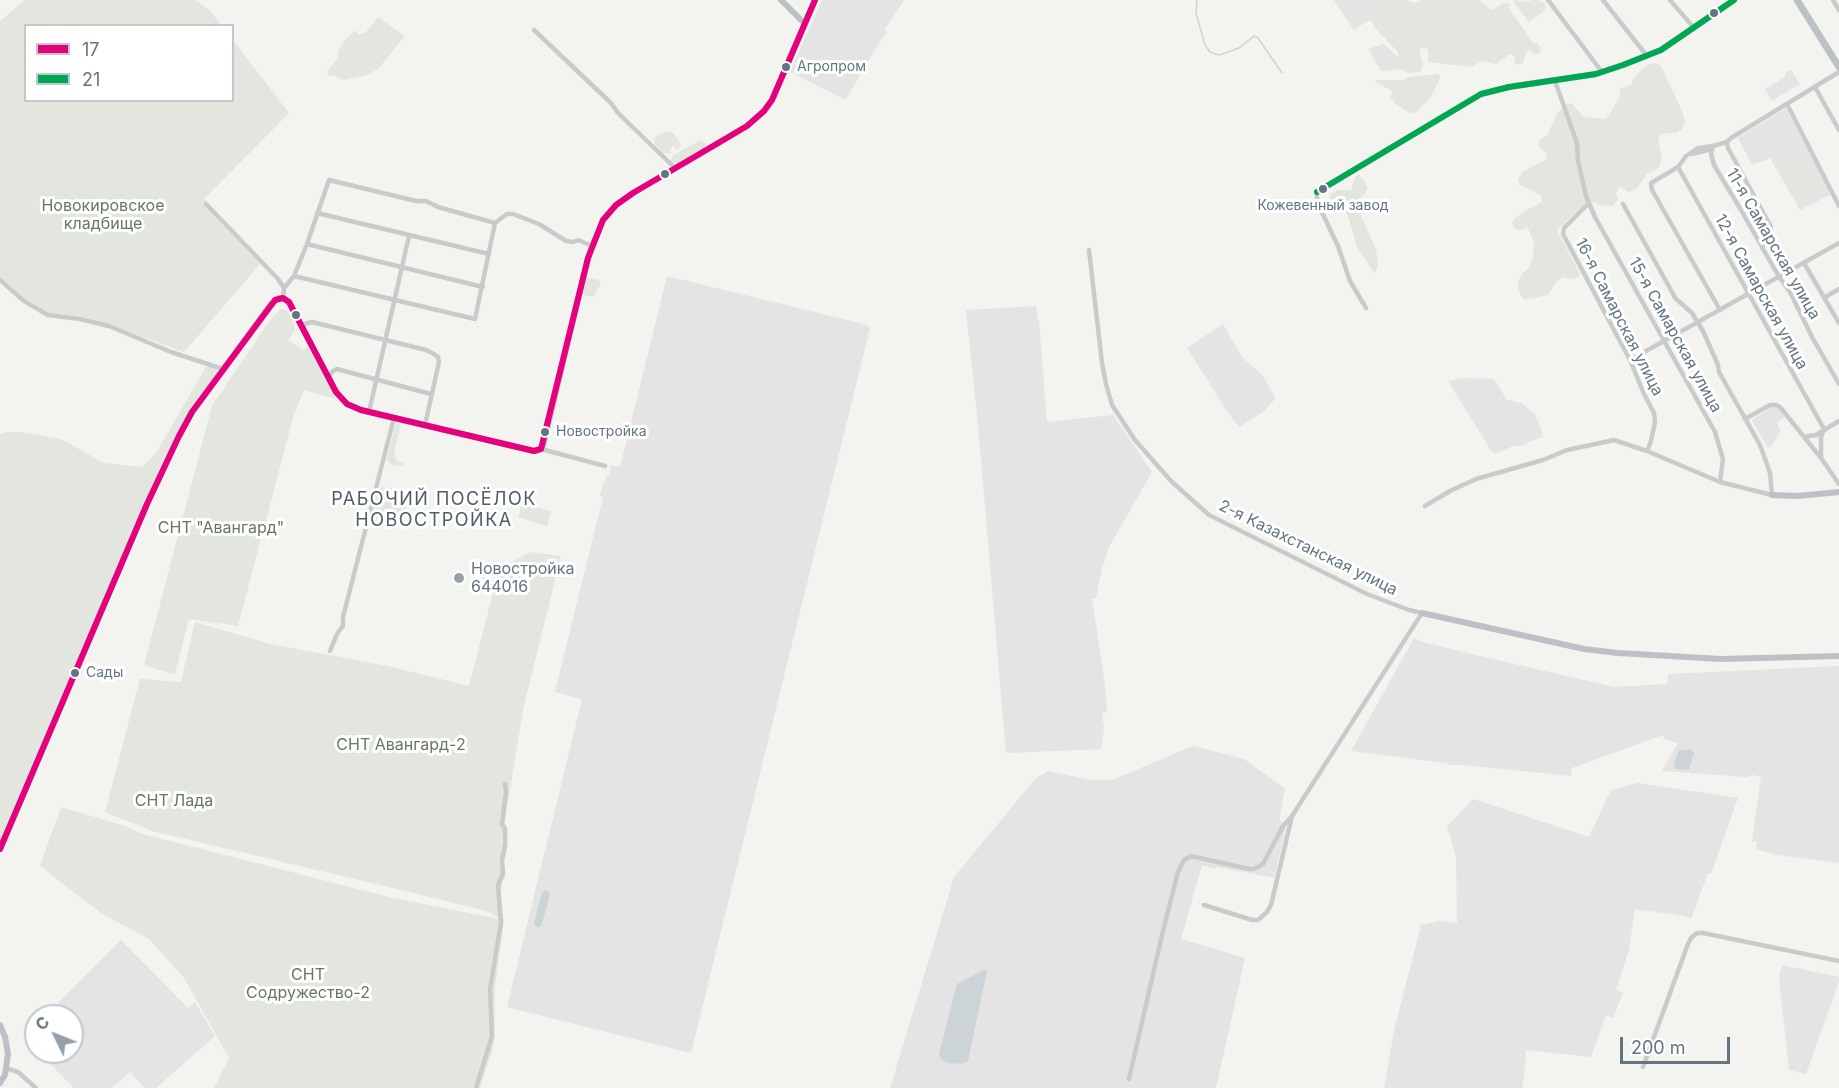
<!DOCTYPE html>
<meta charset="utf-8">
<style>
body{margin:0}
#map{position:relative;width:1839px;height:1088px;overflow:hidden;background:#f3f3f0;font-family:Inter,sans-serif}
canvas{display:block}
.legend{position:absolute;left:24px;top:24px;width:210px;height:78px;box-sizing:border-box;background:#fff;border:2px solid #c0c8cd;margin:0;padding:8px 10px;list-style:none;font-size:18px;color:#617582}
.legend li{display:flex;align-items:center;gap:12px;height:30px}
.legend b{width:30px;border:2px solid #c0c8cd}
.north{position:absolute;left:24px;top:1004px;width:60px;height:60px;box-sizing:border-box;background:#fff;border:2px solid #c0c8cd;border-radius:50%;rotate:313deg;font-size:16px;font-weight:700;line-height:24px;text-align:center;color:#617582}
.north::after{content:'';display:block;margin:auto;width:21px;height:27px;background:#94a1a8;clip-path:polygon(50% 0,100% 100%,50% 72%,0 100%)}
.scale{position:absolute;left:1620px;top:1037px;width:110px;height:27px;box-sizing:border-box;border:3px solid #617582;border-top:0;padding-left:8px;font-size:18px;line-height:21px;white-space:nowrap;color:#617582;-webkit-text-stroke:4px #fff;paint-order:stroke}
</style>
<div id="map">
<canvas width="1839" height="1088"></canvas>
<ul class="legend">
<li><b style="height:8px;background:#e5007d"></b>17</li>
<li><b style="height:8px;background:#00a651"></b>21</li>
</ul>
<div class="north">С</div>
<div class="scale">200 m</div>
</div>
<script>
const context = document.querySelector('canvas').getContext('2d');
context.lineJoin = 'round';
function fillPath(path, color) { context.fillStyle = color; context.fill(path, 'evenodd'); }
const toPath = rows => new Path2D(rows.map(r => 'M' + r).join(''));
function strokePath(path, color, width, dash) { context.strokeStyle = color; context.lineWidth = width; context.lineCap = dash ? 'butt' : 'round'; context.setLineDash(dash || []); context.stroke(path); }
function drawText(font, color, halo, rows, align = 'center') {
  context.font = font + ' Inter,sans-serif'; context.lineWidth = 6; context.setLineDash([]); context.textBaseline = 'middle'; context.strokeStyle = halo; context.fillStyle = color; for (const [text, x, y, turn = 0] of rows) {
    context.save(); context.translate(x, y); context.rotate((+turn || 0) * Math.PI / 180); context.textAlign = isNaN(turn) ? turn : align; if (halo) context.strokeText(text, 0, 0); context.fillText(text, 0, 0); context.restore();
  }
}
fillPath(toPath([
 [822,0,904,0,885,29,887,32,880,41,846,99,844,99,790,72],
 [1334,0,1398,0,1354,30],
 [1384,44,1400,59,1403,69,1381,71,1368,49],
 [1791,70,1800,84,1772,101,1765,89,1786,76,1785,73],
 [1786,108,1831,194,1800,210,1770,158,1752,165,1738,138],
 [667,276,868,325,870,328,691,1053,507,1007,582,699,555,692,603,497,600,496,603,482,605,482,606,476,609,477,611,465,620,467],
 [1036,306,1038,321,1039,321,1047,422,1113,415,1152,472,1109,547,1102,568,1096,598,1092,599,1105,685,1107,712,1102,713,1104,728,1101,749,1006,753,978,425,966,310],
 [1223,324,1242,357,1262,375,1276,398,1264,411,1240,427,1233,420,1187,348],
 [1466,378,1494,379,1507,400,1521,403,1534,413,1540,426,1543,437,1531,441,1522,446,1513,446,1495,454,1494,451,1492,452,1448,381],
 [1775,406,1779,408,1785,417,1777,422,1780,432,1772,446,1768,448,1752,420,1771,407],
 [1414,638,1423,642,1480,656,1614,687,1667,684,1668,674,1839,666,1839,863,1777,855,1756,849,1757,842,1752,841,1761,777,1753,775,1747,777,1662,771,1678,743,1665,739,1663,735,1572,768,1571,776,1464,765,1449,765,1446,763,1351,751],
 [1193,746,1244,759,1285,789,1279,821,1282,822,1281,825,1286,827,1274,878,1217,867,1214,869,1202,865,1181,939,1245,958,1216,1088,890,1088,954,877,1035,779,1048,771,1090,780,1112,780],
 [1638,783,1738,798,1711,874,1708,873,1691,919,1684,916,1635,909,1629,949,1616,990,1623,993,1613,1018,1606,1015,1591,1057,1526,1050,1525,1069,1522,1088,1384,1088,1394,1031,1421,925,1440,921,1457,923,1456,856,1447,827,1473,799,1589,837,1611,790],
 [121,940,188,1008,195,1002,215,1036,156,1088,145,1088,130,1072,112,1088,74,1088,38,1052,72,1052,72,1016,45,1016],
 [1782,965,1839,977,1839,982,1806,1074,1789,1070,1779,977]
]), '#e3e4e3');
fillPath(toPath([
 [25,0,195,0,210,11,221,25,26,26,26,100,232,100,233,40,289,113,204,199,215,211,212,214,260,264,184,352,96,320,78,316,50,313,25,299,0,277,0,21],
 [1388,0,1404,0,1416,3,1422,0,1478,0,1493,10,1503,3,1509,3,1511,5,1508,7,1534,44,1537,42,1541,49,1539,54,1535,54,1530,50,1526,52,1523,63,1518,65,1515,63,1514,56,1512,54,1507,56,1496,64,1481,61,1472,67,1428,62,1428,50,1423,47,1420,49,1420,54,1423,63,1422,69,1420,72,1407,73,1403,69,1397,51,1374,27,1372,21,1369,21,1357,25,1351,24,1341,10,1344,8,1355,23,1372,11,1369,6,1373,3,1376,4,1382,10,1388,6],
 [1512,0,1527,2,1532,0,1537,0,1546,4,1545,10,1529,22],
 [378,17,405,36,378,69,367,75,343,80,335,76,330,76,327,73,329,69,337,59,339,49,344,41,354,31,356,31,359,35,366,32],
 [1656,63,1661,66,1683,113,1685,122,1682,129,1676,133,1665,133,1660,136,1658,141,1662,158,1659,168,1647,174,1636,189,1629,192,1619,187,1616,193,1618,199,1613,206,1599,205,1594,202,1586,203,1557,230,1580,274,1578,277,1571,279,1564,277,1557,281,1548,295,1524,300,1518,290,1518,283,1521,275,1528,268,1533,258,1534,244,1528,228,1520,230,1514,228,1512,223,1514,219,1523,212,1542,202,1541,196,1537,193,1520,185,1518,180,1522,172,1547,159,1546,153,1539,146,1539,141,1548,134,1557,113,1567,103,1572,104,1584,117,1605,119,1610,114,1620,96,1620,89,1631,85,1634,78,1643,68,1651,64],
 [1438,74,1440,75,1439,81,1430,98,1415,113,1408,112,1396,104,1390,97,1392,94,1391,90,1375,82,1376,80,1404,80,1409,77],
 [666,131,674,133,681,145,677,150,674,146,670,149,672,153,667,154,662,152,654,143,655,137],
 [701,140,706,144,705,148,678,164,671,161,672,156],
 [1796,147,1820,191,1798,203,1774,159],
 [1359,174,1368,187,1365,194,1357,200,1356,205,1376,249,1378,266,1375,274,1357,247,1348,216,1339,199,1330,204,1329,200,1331,194,1338,190,1351,190,1356,176],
 [586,278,599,280,601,283,595,295,591,297,582,294],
 [281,309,287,310,295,325,293,328,295,330,288,340,304,350,308,346,336,399,304,390,294,414,238,626,189,619,175,675,144,665,212,406,270,320],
 [210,366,217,370,219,374,188,414,162,464,0,841,0,434,5,432,19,432,61,439,104,463,142,467,156,453,206,367],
 [397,423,399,423,400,427,394,454,397,461,404,463,403,466,392,465,387,460,395,426],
 [382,487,397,489,406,492,410,496,416,496,416,499,403,512,402,519,393,515,385,519,378,516,375,523,371,522,370,518,378,491],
 [522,503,551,511,547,526,518,517],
 [530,552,561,556,524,705,501,844,505,846,499,917,486,911,414,893,152,831,105,812,140,679,181,682,195,622,270,644,388,666,469,686,499,569],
 [61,807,125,826,143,834,389,897,504,920,495,987,494,1045,480,1088,214,1088,229,1058,184,978,149,939,101,913,40,866]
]), '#e2e6de');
fillPath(toPath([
 [1691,749,1694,752,1689,770,1676,769,1674,766,1678,751],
 [546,889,550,894,542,924,539,927,536,927,534,923,542,892],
 [984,970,987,971,968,1061,962,1064,948,1063,941,1059,939,1054,957,984]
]), '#ccd4d7');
strokePath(toPath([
 [1197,0,1196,13,1205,45,1210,52,1219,55,1239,48,1254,36,1258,38,1282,73]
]), '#ccd4d7', 1.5);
strokePath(toPath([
 [1548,0,1602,72],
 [1603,0,1647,56],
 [1670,0,1694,28],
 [1833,0,1839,10],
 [534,30,611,103,618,113,675,168],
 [1555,81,1577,143,1578,161,1586,196,1595,217,1715,432,1723,459,1720,482],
 [1815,87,1839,130],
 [1787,104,1839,206],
 [1727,142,1728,148,1771,227,1762,248],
 [1713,146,1711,154,1714,165,1741,210,1779,277,1790,292,1812,337,1839,384],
 [1692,154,1712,149],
 [1678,167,1824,429,1821,437,1821,458],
 [1317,192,1317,202,1338,246,1350,281,1366,308],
 [1589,203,1564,228,1563,234,1630,360,1644,394,1654,413,1655,422,1651,441,1647,451],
 [206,204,278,279,284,288],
 [317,213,489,254],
 [495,223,507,214,513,214,539,224,566,241,573,242,578,240,592,246],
 [307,244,483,287],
 [1089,250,1102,363,1106,384,1112,405,1135,440,1171,481,1209,515,1367,594,1409,610,1422,613,1292,816,1283,826,1263,864,1254,869,1249,869,1191,856,1184,860,1178,872,1162,935,1129,1079],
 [1804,263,1839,323],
 [294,276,475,319,495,223],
 [0,280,24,301,48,315,80,319,109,326,171,352,223,369],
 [283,298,284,288,294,276,307,244,329,180,416,201,426,201,438,207,495,223],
 [1824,298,1839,289],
 [1720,310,1652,190,1651,183,1678,167,1686,156,1698,148,1713,146,1727,142,1731,138,1839,72],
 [301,325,312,322,426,350,434,354,438,357,439,362,425,425],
 [1630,360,1839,243],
 [328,377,333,371,337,369,431,394],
 [369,412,409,236],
 [1745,419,1770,405,1776,405,1780,407,1821,458,1839,484],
 [1804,437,1816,435,1839,421],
 [541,449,605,466],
 [1425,506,1450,491,1476,479,1543,460,1567,450,1614,440,1647,451,1720,482,1772,495,1770,473,1760,445,1719,372,1718,365,1703,331,1692,313,1675,298,1672,292,1623,204],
 [330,651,337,634,343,626,343,617,394,418],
 [1204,905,1252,920,1258,920,1267,912,1271,905,1292,816],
 [1643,1067,1688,944,1691,938,1697,933,1703,933,1839,961],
 [6,1068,18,1072,36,1088],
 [476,1088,492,1036,490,989,501,923,498,885,503,874,502,860,505,846,505,828,502,824,506,792,505,784]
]), '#c9cbcb', 4.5);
strokePath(toPath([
 [781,0,805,24],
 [1317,192,1481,94,1509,87,1596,74,1623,65,1661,50,1734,0],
 [1772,495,1797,496,1839,492],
 [1422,613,1584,649,1618,653,1721,659,1839,656],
 [0,849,147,504,179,436,192,412,270,305,279,298,283,298,289,302,336,392,347,404,361,410,394,418,534,451,538,450,543,446,588,258,592,246,603,220,616,205,633,193,714,146,747,126,764,111,772,100,815,0],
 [0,1025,5,1037,8,1054,5,1075,0,1083]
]), '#bbc1c5', 6);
strokePath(toPath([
 [1797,0,1839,67]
]), '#bbc1c5', 7);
strokePath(toPath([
 [541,449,588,258,603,220,616,205,633,193,747,126,764,111,772,100,815,0],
 [0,849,147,504,179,436,192,412,275,300,283,298,289,302,336,392,347,404,361,410,534,451,541,449]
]), '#e5007d', 6);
strokePath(toPath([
 [1317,192,1481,94,1509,87,1596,74,1623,65,1661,50,1734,0]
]), '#00a651', 6);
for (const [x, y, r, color] of [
 [1714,13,5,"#617582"],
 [786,67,5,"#617582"],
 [665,174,5,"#617582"],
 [1323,189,5,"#617582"],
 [296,315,5,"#617582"],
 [545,432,5,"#617582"],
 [459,578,6,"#94a1a8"],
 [75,673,5,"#617582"]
]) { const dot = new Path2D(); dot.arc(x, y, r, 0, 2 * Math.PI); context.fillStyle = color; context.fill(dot); strokePath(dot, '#fff', 2); }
drawText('14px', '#617582', '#fff', [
 ["Агропром",797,67],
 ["Кожевенный завод",1323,206,"center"],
 ["Новостройка",556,432],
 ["Сады",86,673]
], 'left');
drawText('16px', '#667960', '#fff', [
 ["Новокировское",103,206],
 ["кладбище",103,224],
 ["СНТ \"Авангард\"",221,528],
 ["СНТ Авангард-2",401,745],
 ["СНТ Лада",174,801],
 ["СНТ",308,975],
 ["Содружество-2",308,993]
]);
drawText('16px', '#617582', '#fff', [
 ["11-я Самарская улица",1773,244,60],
 ["12-я Самарская улица",1761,292,61],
 ["16-я Самарская улица",1619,317,63],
 ["15-я Самарская улица",1675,335,61],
 ["2-я Казахстанская улица",1308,548,26]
]);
drawText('16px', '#617582', '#fff', [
 ["Новостройка",471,569],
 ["644016",471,587]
], 'left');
context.letterSpacing = '1.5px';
drawText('18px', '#4f5d67', '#fff', [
 ["РАБОЧИЙ ПОСЁЛОК",434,500],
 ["НОВОСТРОЙКА",434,521]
]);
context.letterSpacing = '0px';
</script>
